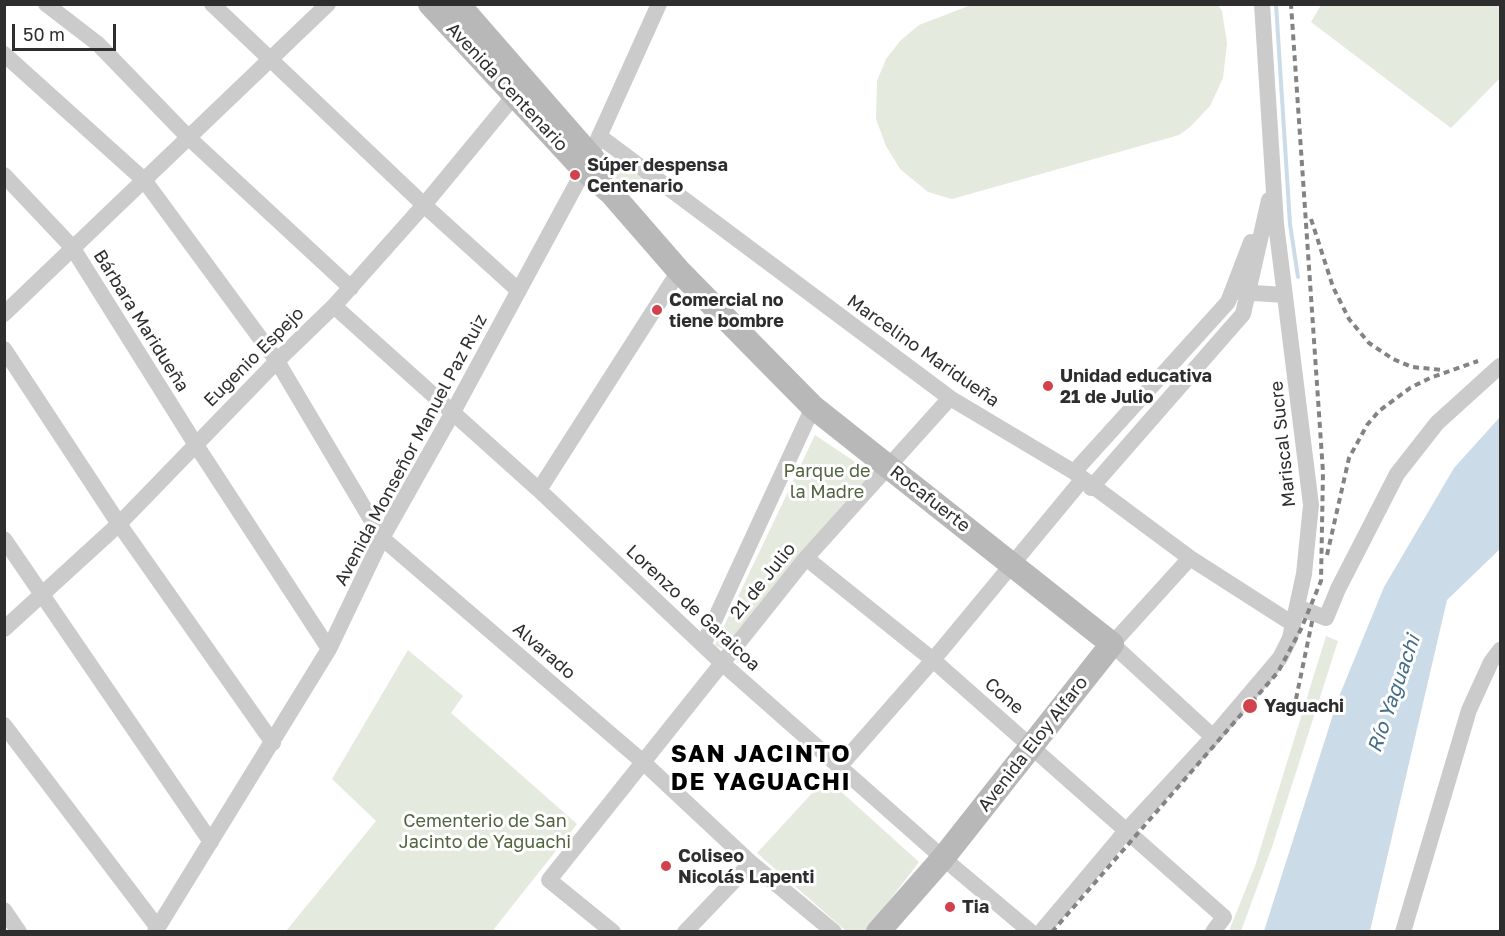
<!DOCTYPE html>
<meta charset="utf-8">
<style>
body{margin:0}
#map{position:relative;width:1505px;height:936px;overflow:hidden;background:#fff;font-family:"Golos Text",sans-serif}
canvas{display:block}
.frame{position:absolute;inset:0;border:6px solid #2e2e2e;pointer-events:none}
.scale{position:absolute;left:12px;top:24px;width:104px;height:27px;box-sizing:border-box;border:3px solid #2e2e2e;border-top:0;padding-left:8px;font-size:18px;line-height:21px;white-space:nowrap;color:#2e2e2e;-webkit-text-stroke:4px #fff;paint-order:stroke}
</style>
<div id="map">
<canvas width="1505" height="936"></canvas>
<div class="frame"></div>
<div class="scale">50 m</div>
</div>
<script>
const context = document.querySelector('canvas').getContext('2d');
context.lineJoin = 'round';
function fillPath(path, color) { context.fillStyle = color; context.fill(path, 'evenodd'); }
const toPath = rows => new Path2D(rows.map(r => 'M' + r).join(''));
function strokePath(path, color, width, dash) { context.strokeStyle = color; context.lineWidth = width; context.lineCap = dash ? 'butt' : 'round'; context.setLineDash(dash || []); context.stroke(path); }
function drawText(font, color, halo, rows, align = 'center') {
  context.font = font + ' "Golos Text",sans-serif'; context.lineWidth = 6; context.setLineDash([]); context.textBaseline = 'middle'; context.strokeStyle = halo; context.fillStyle = color; for (const [text, x, y, turn = 0] of rows) {
    context.save(); context.translate(x, y); context.rotate((+turn || 0) * Math.PI / 180); context.textAlign = isNaN(turn) ? turn : align; if (halo) context.strokeText(text, 0, 0); context.fillText(text, 0, 0); context.restore();
  }
}
fillPath(toPath([
 [1217,4,1222,11,1227,43,1223,78,1210,106,1190,127,1179,135,952,199,928,192,900,169,886,146,876,119,877,81,886,59,901,40,919,25,971,5],
 [1321,5,1500,5,1500,78,1451,128,1311,22],
 [603,153,642,178,627,192,599,158],
 [815,435,873,474,724,650,715,645],
 [1326,636,1338,641,1272,847,1241,931,1229,931,1255,866],
 [408,650,463,696,451,713,577,824,494,929,496,931,286,931,376,821,332,779],
 [826,778,919,862,866,931,846,931,757,853]
]), '#e4eadd');
fillPath(toPath([
 [1500,417,1500,549,1447,600,1370,931,1264,931,1338,699,1384,587,1454,468]
]), '#cbdce8');
strokePath(toPath([
 [1276,4,1290,224,1298,277]
]), '#cbdce8', 4);
strokePath(toPath([
 [46,4,98,44,189,138,351,288],
 [212,4,424,205,518,290],
 [4,54,144,180,277,361,382,538,643,762,751,863,834,932],
 [599,136,950,398,1074,472,1190,558,1293,624],
 [4,175,72,247,196,445,329,649],
 [1238,292,1285,295],
 [334,306,539,490,722,663,943,858,1031,932],
 [4,314,328,4],
 [4,349,119,524,273,743],
 [1074,472,1228,302,1251,242],
 [1091,488,1243,314,1269,200],
 [539,490,679,271],
 [4,539,211,842],
 [806,558,933,660,1224,917,1213,932],
 [1190,558,1112,644,1213,737],
 [1297,607,1326,618,1338,589,1397,474,1437,423,1500,366],
 [4,629,119,524,277,361,334,306,424,205,514,96],
 [703,645,813,407],
 [4,725,158,928],
 [839,767,933,660,1082,480],
 [4,910,19,932],
 [155,932,329,649,382,538,453,412,584,170,659,4],
 [613,932,549,880,806,558,950,398],
 [685,932,751,863],
 [1041,932,1126,831,1213,737,1280,658,1290,638,1304,574,1311,505,1276,224,1262,4],
 [1403,932,1469,710,1491,662,1500,650]
]), '#cbcbcb', 16);
strokePath(toPath([
 [430,4,584,170,612,194,679,271,813,407,1112,644,943,858,878,932],
 [458,4,594,160]
]), '#b8b8b8', 24);
strokePath(toPath([
 [1311,219,1333,287,1349,319,1369,343,1393,359,1412,367,1443,370],
 [1327,555,1349,458,1367,425,1379,411,1410,388,1430,378,1478,361],
 [1296,699,1313,617],
 [1052,932,1278,672,1301,629,1321,581,1323,472,1291,4]
]), '#838383', 4, [6, 4.5]);
for (const [x, y, r, color] of [
 [575,175,6,"#d2424d"],
 [657,310,6,"#d2424d"],
 [1048,386,6,"#d2424d"],
 [1250,706,8,"#d2424d"],
 [666,866,6,"#d2424d"],
 [950,907,6,"#d2424d"]
]) { const dot = new Path2D(); dot.arc(x, y, r, 0, 2 * Math.PI); context.fillStyle = color; context.fill(dot); strokePath(dot, '#fff', 2); }
drawText('18px', '#2e2e2e', '#fff', [
 ["Avenida Centenario",507,87,47],
 ["Bárbara Maridueña",141,321,58],
 ["Marcelino Maridueña",923,351,35],
 ["Eugenio Espejo",254,357,-45],
 ["Mariscal Sucre",1283,444,-96],
 ["Avenida Monseñor Manuel Paz Ruiz",411,450,-62],
 ["Rocafuerte",930,499,38],
 ["21 de Julio",763,581,-51],
 ["Lorenzo de Garaicoa",693,608,43],
 ["Alvarado",544,651,41],
 ["Cone",1004,696,41],
 ["Avenida Eloy Alfaro",1033,744,-52]
]);
drawText('bold 18px', '#2e2e2e', '#fff', [
 ["Súper despensa",587,165],
 ["Centenario",587,186],
 ["Comercial no",669,300],
 ["tiene bombre",669,321],
 ["Unidad educativa",1060,376],
 ["21 de Julio",1060,397],
 ["Yaguachi",1264,706],
 ["Coliseo",678,856],
 ["Nicolás Lapenti",678,877],
 ["Tia",962,907]
], 'left');
drawText('18px', '#516540', '#fff', [
 ["Parque de",827,471],
 ["la Madre",827,492],
 ["Cementerio de San",485,821],
 ["Jacinto de Yaguachi",485,842]
]);
drawText('italic 20px', '#446d87', '#fff', [
 ["Río Yaguachi",1394,694,-71]
]);
context.letterSpacing = '1.5px';
drawText('bold 24px', '#000', '#fff', [
 ["SAN JACINTO",761,754],
 ["DE YAGUACHI",761,782]
]);
context.letterSpacing = '0px';
</script>
